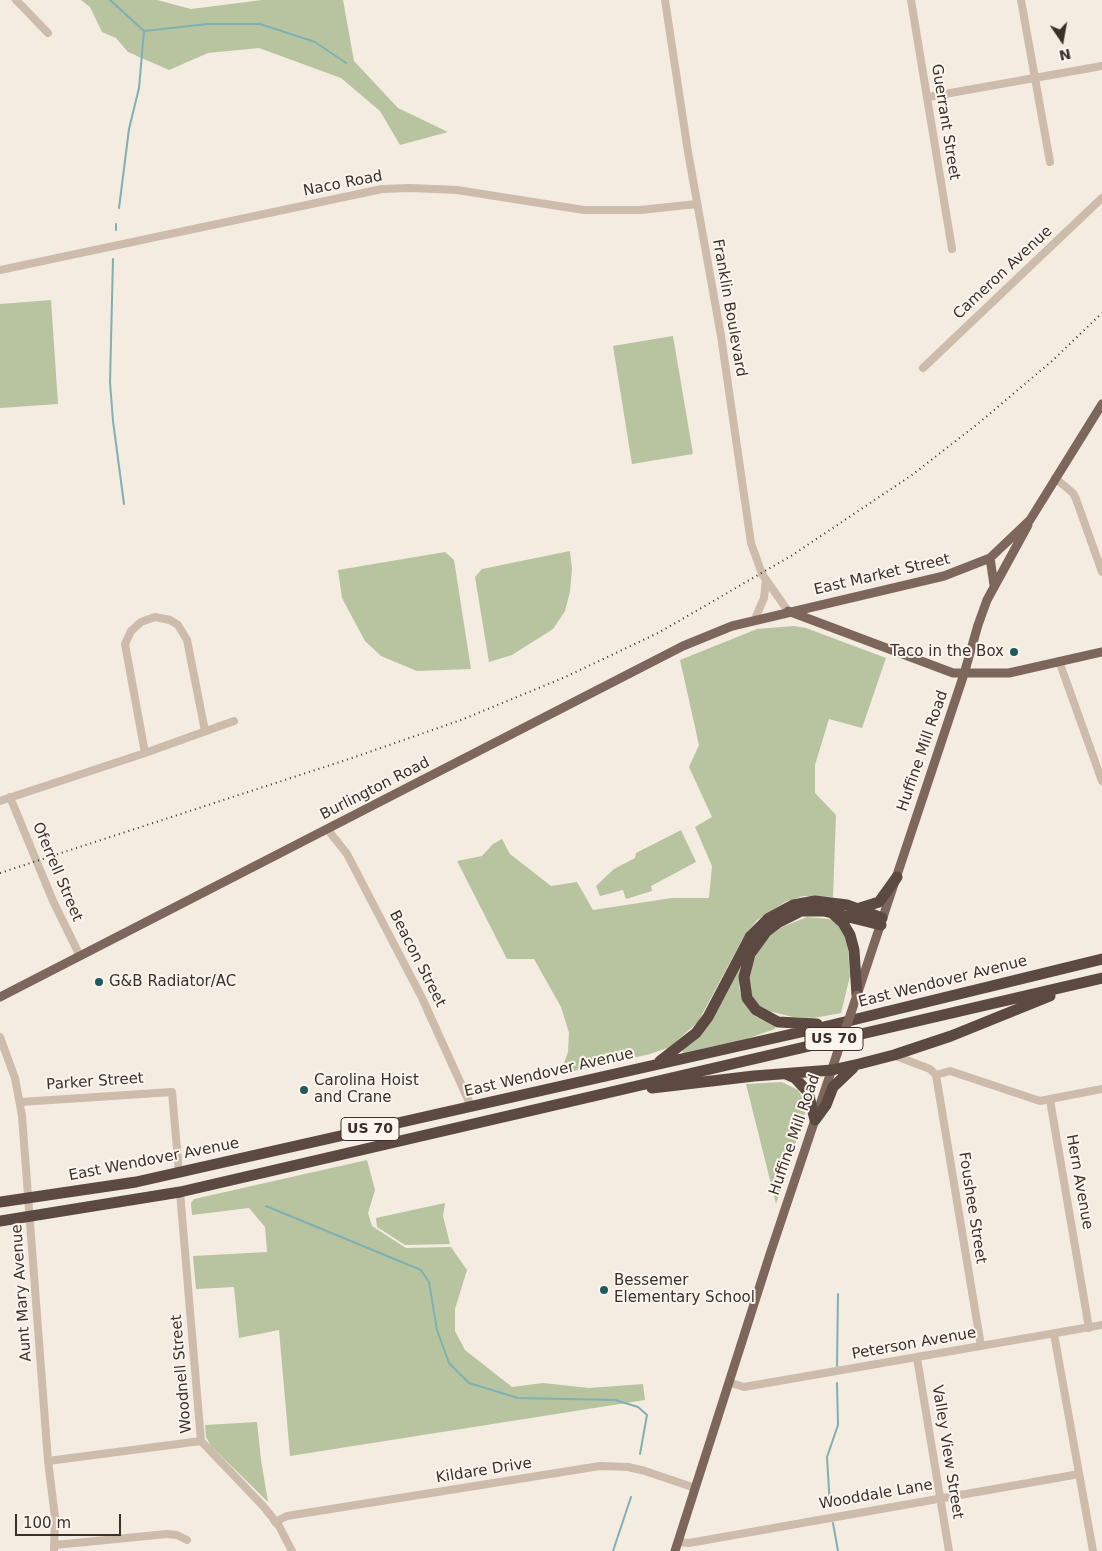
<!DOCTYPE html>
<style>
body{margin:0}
#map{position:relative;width:1102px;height:1551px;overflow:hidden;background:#f4ebe1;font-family:"DejaVu Sans",sans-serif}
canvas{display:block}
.north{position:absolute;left:1037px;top:15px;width:50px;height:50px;-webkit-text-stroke:4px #fbf5ee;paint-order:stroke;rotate:168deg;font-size:14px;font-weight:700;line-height:20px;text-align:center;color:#3b302b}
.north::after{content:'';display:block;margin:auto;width:18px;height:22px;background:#3b302b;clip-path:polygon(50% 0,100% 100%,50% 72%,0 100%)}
.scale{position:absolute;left:15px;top:1514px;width:106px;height:22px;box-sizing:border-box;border:2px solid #3b302b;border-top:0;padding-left:6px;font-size:15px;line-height:18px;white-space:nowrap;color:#3b302b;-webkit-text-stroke:4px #fbf5ee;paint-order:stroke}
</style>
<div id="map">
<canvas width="1102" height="1551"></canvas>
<div class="north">N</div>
<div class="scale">100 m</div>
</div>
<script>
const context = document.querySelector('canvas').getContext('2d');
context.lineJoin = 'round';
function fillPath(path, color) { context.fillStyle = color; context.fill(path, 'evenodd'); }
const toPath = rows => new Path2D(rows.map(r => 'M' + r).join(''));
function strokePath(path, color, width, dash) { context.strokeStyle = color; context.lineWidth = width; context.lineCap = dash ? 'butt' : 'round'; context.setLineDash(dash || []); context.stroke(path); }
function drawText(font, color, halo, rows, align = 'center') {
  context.font = font + ' "DejaVu Sans",sans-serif'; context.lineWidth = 4; context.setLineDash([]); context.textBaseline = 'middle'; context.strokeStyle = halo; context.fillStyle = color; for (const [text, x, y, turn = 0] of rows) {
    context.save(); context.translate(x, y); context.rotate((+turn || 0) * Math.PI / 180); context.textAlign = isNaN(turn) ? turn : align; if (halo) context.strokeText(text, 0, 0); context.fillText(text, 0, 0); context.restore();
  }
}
fillPath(toPath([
 [81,0,157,0,191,9,262,0,343,0,354,61,398,108,448,132,400,145,380,111,341,78,259,48,208,53,169,70,128,52,116,38,102,32,90,7],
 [51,300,58,404,0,408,0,304],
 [673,336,693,454,632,464,613,346],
 [570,551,572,569,570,592,565,611,553,629,512,655,489,662,475,577,482,569],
 [445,552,454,560,471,669,417,671,381,656,365,641,342,598,338,570],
 [794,626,806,628,886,658,862,728,829,719,815,765,815,793,836,815,833,897,804,896,787,901,757,920,743,938,698,1022,670,1047,650,1054,560,1074,568,1052,569,1033,561,1007,534,959,507,959,457,861,482,856,493,844,502,839,510,854,551,886,577,882,593,910,672,898,709,898,712,866,695,827,712,817,689,767,699,745,680,660,757,629],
 [681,830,696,862,651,886,652,891,626,899,623,890,600,896,596,886,614,869,635,858,636,853],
 [807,917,829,919,836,923,847,938,850,976,841,1013,814,1018,793,1017,764,1010,756,1003,748,987,751,964,763,943,772,934,782,927],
 [740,964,742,965,739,988,742,998,755,1016,775,1025,775,1029,746,1039,683,1053,682,1050],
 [782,1082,798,1090,802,1097,806,1110,776,1204,746,1084],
 [367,1160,375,1190,368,1213,372,1226,406,1248,451,1247,467,1270,455,1309,455,1331,465,1350,512,1387,543,1383,589,1388,643,1384,645,1400,290,1456,279,1330,239,1338,234,1287,196,1289,193,1256,267,1252,265,1227,249,1208,192,1215,191,1203,194,1199],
 [445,1203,443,1216,450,1244,405,1245,377,1227,376,1218],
 [257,1422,261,1460,268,1502,211,1446,206,1437,205,1425]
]), '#b8c4a0');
strokePath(toPath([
 [110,0,144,31,208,24,260,24,315,42,346,63],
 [119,208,129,129,139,88,144,31],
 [116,230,116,224],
 [113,259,110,382,113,421,124,504],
 [266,1206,421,1270,429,1282,437,1330,449,1363,469,1383,518,1398,615,1400,638,1407,647,1415,640,1454],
 [837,1366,838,1294],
 [830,1507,827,1457,838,1425,837,1383],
 [833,1523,838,1551],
 [613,1551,631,1497]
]), '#7fb0b2', 2);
strokePath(toPath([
 [16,0,48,33],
 [665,0,688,152,721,336,751,543,762,574,788,611],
 [911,0,952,249],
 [1021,0,1050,162],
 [928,97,1102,66],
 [0,270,382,189,410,188,457,190,584,210,640,210,697,204],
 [923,368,1102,198],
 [1055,478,1073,493,1076,499,1102,572],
 [755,619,764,598,766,580],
 [1059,661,1102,781],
 [145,753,125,644,131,631,141,622,155,617,170,620,178,625,187,640,205,731],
 [10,797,53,901,80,956],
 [0,801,145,753,234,721],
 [328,830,347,854,422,998,471,1106],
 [0,1037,15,1078,22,1116,48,1461,55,1517,54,1551],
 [896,1056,930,1069,936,1075,950,1071,1040,1101,1102,1089],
 [936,1075,981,1346],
 [1050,1100,1089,1328],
 [21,1102,172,1092,179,1172],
 [180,1192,201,1441,264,1507,279,1526,292,1551],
 [1054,1334,1093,1551],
 [917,1358,949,1551],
 [731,1383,744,1387,1102,1325],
 [48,1461,201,1441],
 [275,1522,287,1516,600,1466,628,1467,645,1471,695,1488],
 [678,1542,689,1543,1079,1474],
 [55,1545,167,1534,177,1535,187,1540]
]), '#cdbbac', 8);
strokePath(toPath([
 [990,558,994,585],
 [788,611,953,673,1009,673,1102,652],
 [858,992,964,674,978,625,987,600,1028,525],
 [0,997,683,646,732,626,944,576,990,558,1030,520,1102,404],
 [675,1551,770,1254,837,1054]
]), '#7d675c', 9);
strokePath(toPath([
 [860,908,879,902,897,877],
 [833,914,843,923,850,935,854,950,857,995],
 [817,1024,778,1022,756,1010,747,998,744,977,750,954,766,932,779,922,801,911,824,911,881,925],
 [660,1061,696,1033,708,1017,750,937,769,918,793,905,815,901,847,905,882,918],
 [786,1074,795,1078,808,1092,815,1120],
 [652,1088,754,1076,832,1070,859,1064,894,1055,951,1036,1050,996],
 [815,1120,826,1105,833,1087,853,1068],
 [0,1202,136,1182,832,1025,1102,959],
 [0,1221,180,1192,1102,978]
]), '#5c4a42', 11);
strokePath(toPath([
 [0,873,352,758,461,720,563,678,658,633,791,556,912,475,980,422,1052,361,1102,313]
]), '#3b302b', 2, [1, 4]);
strokePath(toPath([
 [837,1054,857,995]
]), '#7d675c', 9);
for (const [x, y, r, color] of [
 [1014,652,5,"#1f5a5e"],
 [99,982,5,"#1f5a5e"],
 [304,1090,5,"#1f5a5e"],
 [604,1290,5,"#1f5a5e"]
]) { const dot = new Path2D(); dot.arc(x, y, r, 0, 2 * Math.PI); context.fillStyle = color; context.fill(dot); strokePath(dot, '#fbf5ee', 2); }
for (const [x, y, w] of [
 [834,1039,58],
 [370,1129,58]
]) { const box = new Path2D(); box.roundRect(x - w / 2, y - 11.5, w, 23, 4); context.fillStyle = '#fbf5ee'; context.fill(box); strokePath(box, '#3b302b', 1); }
drawText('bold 14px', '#3b302b', null, [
 ["US 70",834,1039],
 ["US 70",370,1129]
]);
drawText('15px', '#3b302b', '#fbf5ee', [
 ["Guerrant Street",945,122,81],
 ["Naco Road",343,184,-11],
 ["Cameron Avenue",1003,273,-43],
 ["Franklin Boulevard",729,308,80],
 ["East Market Street",882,575,-13],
 ["Huffine Mill Road",923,751,-71],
 ["Burlington Road",375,789,-27],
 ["Oferrell Street",57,872,67],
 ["Beacon Street",417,959,63],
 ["East Wendover Avenue",943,982,-14],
 ["East Wendover Avenue",549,1073,-13],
 ["Parker Street",95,1082,-4],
 ["Huffine Mill Road",795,1135,-71],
 ["East Wendover Avenue",154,1160,-11],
 ["Hern Avenue",1079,1182,80],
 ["Foushee Street",972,1208,81],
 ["Aunt Mary Avenue",22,1293,-94],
 ["Peterson Avenue",914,1344,-10],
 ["Woodnell Street",182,1374,-95],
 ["Valley View Street",947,1452,81],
 ["Kildare Drive",484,1471,-9],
 ["Wooddale Lane",876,1495,-10]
]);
drawText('15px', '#3b302b', '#fbf5ee', [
 ["Taco in the Box",1004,652,"right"],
 ["G&B Radiator/AC",109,982],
 ["Carolina Hoist",314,1081],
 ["and Crane",314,1098],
 ["Bessemer",614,1281],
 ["Elementary School",614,1298]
], 'left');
</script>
